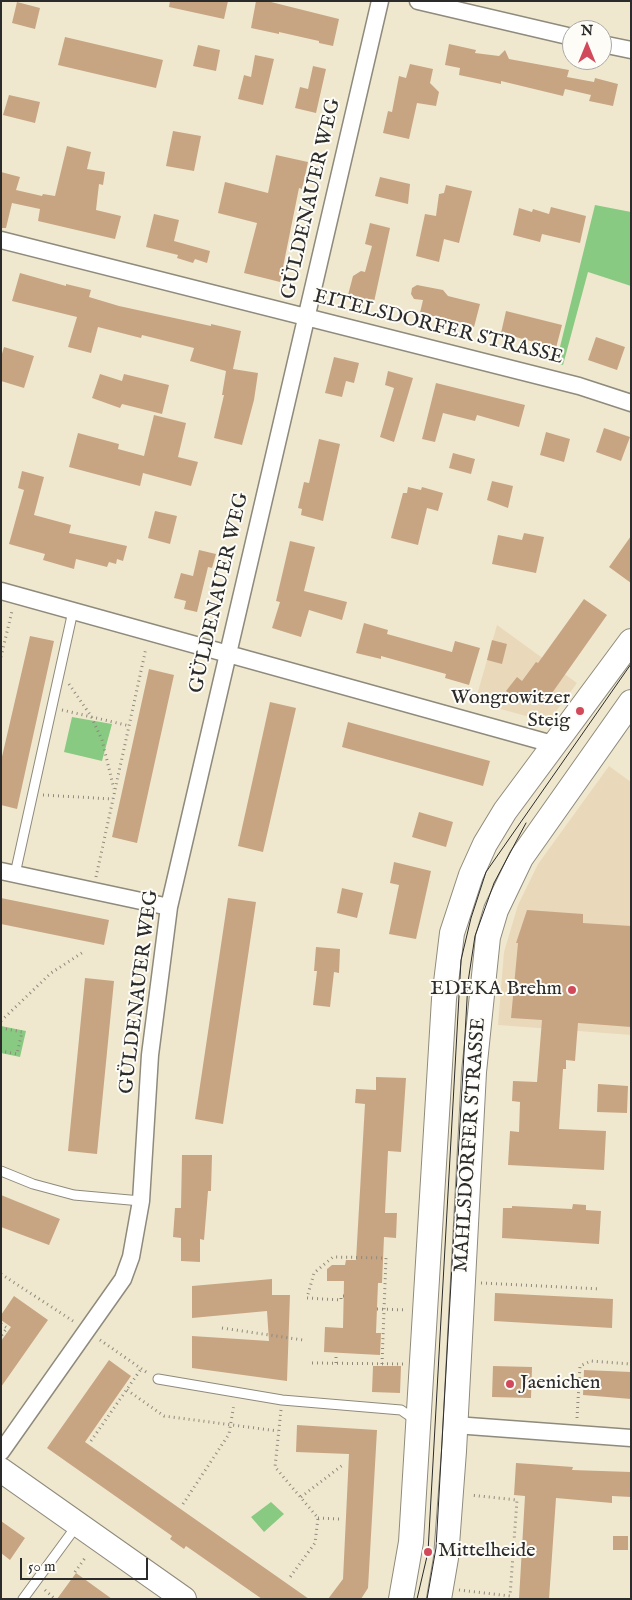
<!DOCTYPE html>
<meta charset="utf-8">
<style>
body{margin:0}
#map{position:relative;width:632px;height:1600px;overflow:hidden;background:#f0e8ce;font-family:"IM FELL English",serif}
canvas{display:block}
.frame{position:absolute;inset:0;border:2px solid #2b2b2b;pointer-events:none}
.north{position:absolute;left:562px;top:20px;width:50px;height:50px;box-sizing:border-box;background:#fdfcf7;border:1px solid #a9a8a5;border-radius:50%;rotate:0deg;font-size:14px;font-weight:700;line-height:20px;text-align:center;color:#2b2b2b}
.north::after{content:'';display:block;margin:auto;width:18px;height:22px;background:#d1495b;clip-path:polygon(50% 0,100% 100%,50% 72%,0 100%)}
.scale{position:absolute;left:20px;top:1558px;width:128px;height:22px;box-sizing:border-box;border:2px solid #2b2b2b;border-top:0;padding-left:6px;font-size:15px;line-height:18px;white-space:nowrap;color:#2b2b2b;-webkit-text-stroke:4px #fdfcf7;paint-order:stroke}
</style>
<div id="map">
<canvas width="632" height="1600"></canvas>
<div class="frame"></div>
<div class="north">N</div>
<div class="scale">50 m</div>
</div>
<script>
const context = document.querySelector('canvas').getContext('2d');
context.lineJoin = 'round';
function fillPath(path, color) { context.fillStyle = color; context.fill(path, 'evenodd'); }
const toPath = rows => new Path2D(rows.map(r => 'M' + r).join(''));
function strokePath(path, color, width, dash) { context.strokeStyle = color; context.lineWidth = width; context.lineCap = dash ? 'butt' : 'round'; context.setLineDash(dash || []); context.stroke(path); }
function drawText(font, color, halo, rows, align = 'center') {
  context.font = font + ' "IM FELL English",serif'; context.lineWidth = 4; context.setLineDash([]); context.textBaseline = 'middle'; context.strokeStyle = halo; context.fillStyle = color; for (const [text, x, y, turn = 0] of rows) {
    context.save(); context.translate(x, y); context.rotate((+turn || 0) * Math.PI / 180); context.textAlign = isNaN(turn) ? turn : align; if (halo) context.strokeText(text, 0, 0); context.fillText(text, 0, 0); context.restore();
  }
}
fillPath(toPath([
 [497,625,577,683,548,722,475,702],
 [609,766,631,782,631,1035,498,1025,504,952,518,905,538,864]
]), '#e9d9ba');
fillPath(toPath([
 [595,205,631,212,631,286,588,272,563,365,556,363],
 [72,717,112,724,102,761,64,752],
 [1,1026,26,1031,20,1057,1,1053],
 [271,1502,284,1514,264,1532,251,1517]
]), '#89ca82');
fillPath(toPath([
 [170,1,228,1,224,19,169,7],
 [256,1,267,1,339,19,333,46,319,43,319,41,279,32,279,34,251,28],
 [17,2,40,8,35,29,12,23],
 [65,37,163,60,156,88,58,65],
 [449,44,476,50,475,53,499,56,505,50,509,59,569,70,567,77,594,82,595,78,618,84,613,106,589,101,591,95,565,89,563,96,501,81,501,84,459,75,460,68,445,65],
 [198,45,220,50,216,71,193,66],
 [255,55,274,59,263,105,238,99,244,75,251,77],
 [410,64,433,69,430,83,439,92,436,106,417,103,409,139,383,133,388,111,392,112,399,76,406,78],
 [313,66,326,69,316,113,295,108,300,87,308,89],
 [9,95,40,102,35,123,3,115],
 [173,131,201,136,194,171,166,166],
 [67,146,91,152,87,169,105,172,103,185,99,184,96,210,121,216,115,239,38,221,40,209,12,203,6,228,1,228,1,172,20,177,16,190,42,196,43,194,55,196],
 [276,155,308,162,302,189,299,188,280,282,244,273,257,223,218,213,225,182,268,193],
 [380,177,410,184,408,204,375,196],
 [446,185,472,191,459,243,444,239,439,262,416,256,425,214,436,216,439,194,444,193],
 [551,207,586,216,580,243,542,234,540,242,513,235,519,208,532,212,533,209,549,214],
 [154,214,179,220,174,241,210,251,207,263,195,259,193,263,177,258,178,255,146,247],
 [370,223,390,228,374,302,348,295,353,276,361,271,365,272,372,246,365,244],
 [20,273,66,286,66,284,91,290,89,297,119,306,211,326,211,324,241,331,233,369,258,373,254,400,242,445,214,438,224,395,222,395,226,371,190,361,194,348,142,335,141,338,98,327,91,353,68,347,77,317,12,301],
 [417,285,443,290,448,296,480,304,474,327,429,315,418,321,423,300,414,299,411,294,412,288],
 [506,311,562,325,556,348,501,333],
 [596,337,625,347,617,370,588,360],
 [4,347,34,356,24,388,1,381,1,357],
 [334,357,359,363,354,383,346,381,342,397,325,393],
 [388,371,413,378,394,442,380,437,394,388,385,385],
 [100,374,122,381,124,374,169,385,162,414,122,404,120,408,92,398],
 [436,383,525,405,519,427,477,415,475,421,443,413,435,442,422,439],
 [154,415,186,423,178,457,198,462,191,486,143,473,140,486,69,467,78,433,119,444,118,449,144,456],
 [604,428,630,437,621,461,596,452],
 [546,432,570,439,564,462,540,455],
 [319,439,340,444,323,521,301,515,302,509,298,508,304,482,309,483],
 [453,453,475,459,471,474,449,468],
 [22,471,44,477,34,515,71,525,69,533,127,546,123,561,117,559,116,564,109,562,107,567,76,559,74,569,43,560,45,554,9,544,24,490,18,488],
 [492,481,513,486,508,508,487,500],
 [408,487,421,490,422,487,443,493,438,511,427,508,418,545,391,538,403,493,407,493],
 [155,511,177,516,170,544,148,538],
 [524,533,544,537,536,573,492,564,498,535,522,540],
 [631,536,631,583,609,567],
 [290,541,315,547,304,591,347,602,342,620,309,610,301,637,272,628,280,602,276,601],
 [199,550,216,554,212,568,208,567,197,612,184,609,186,601,174,598,181,573,193,576],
 [584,599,607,615,545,703,522,703,506,691,517,677,522,681,536,662,538,663],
 [364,623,388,630,387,634,452,652,455,641,480,648,469,685,445,678,446,674,381,656,381,659,356,653],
 [30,636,54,641,17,809,1,805,1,761],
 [492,640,507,644,502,664,487,660],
 [149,669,174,675,137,843,112,837],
 [270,702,296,708,263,852,238,846],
 [348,722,490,761,483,786,342,747],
 [419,812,453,822,446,847,412,837],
 [394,862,431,871,416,939,389,934,399,885,390,883],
 [342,888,363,893,357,918,337,913],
 [1,898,109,920,104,945,1,924],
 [228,898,256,902,223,1124,195,1119],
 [527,910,583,914,583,923,631,926,631,1027,578,1023,575,1061,566,1060,566,1069,563,1069,559,1129,606,1131,604,1170,508,1165,510,1131,519,1132,520,1102,512,1101,513,1081,537,1082,542,1020,511,1018,518,943,516,943],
 [316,947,340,949,339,973,334,972,330,1007,313,1005,317,971,314,971],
 [85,978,114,981,97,1154,68,1151],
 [376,1077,406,1078,401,1152,388,1151,385,1213,397,1213,396,1238,384,1237,382,1283,378,1283,376,1333,381,1333,380,1355,324,1352,325,1327,343,1328,344,1281,327,1281,327,1269,332,1265,345,1265,346,1260,356,1260,365,1104,355,1103,356,1089,376,1090],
 [598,1084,628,1086,627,1113,597,1112],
 [182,1155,212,1155,211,1191,208,1191,204,1240,200,1239,200,1262,181,1261,181,1238,173,1237,175,1208,181,1208],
 [1,1195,60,1219,49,1245,1,1227],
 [573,1204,586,1205,586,1210,601,1211,599,1244,502,1238,503,1208,512,1208,512,1206,572,1209],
 [272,1279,272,1295,290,1295,287,1381,192,1368,192,1336,269,1341,267,1311,192,1318,192,1286],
 [495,1293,613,1299,612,1328,494,1321],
 [14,1296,48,1320,1,1387,1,1341,11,1327,1,1320,1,1315],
 [109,1360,131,1376,85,1442,309,1599,262,1599,186,1546,184,1549,170,1539,172,1536,47,1448],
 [373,1366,401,1366,400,1393,372,1392],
 [493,1366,532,1367,531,1398,492,1397],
 [584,1370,631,1372,631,1399,583,1395],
 [297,1425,377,1430,368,1588,361,1599,328,1599,343,1579,349,1454,296,1452],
 [516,1463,573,1467,572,1470,631,1472,631,1497,612,1496,612,1503,556,1498,549,1599,519,1599,525,1496,514,1495],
 [1,1521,25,1538,10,1560,1,1553],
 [613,1536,628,1536,628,1550,613,1550],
 [76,1573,112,1599,57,1599]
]), '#c7a583');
const service = toPath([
 [15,874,73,611],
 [1,1171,33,1184,74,1195,141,1201],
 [158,1379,282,1400,401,1410,417,1421],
 [23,1599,78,1524]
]);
const minor = toPath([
 [418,1,572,37],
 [602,44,631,50],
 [1,240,579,386,631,403],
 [1,591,556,745],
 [1,871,169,907],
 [455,1425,631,1438],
 [1,1452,123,1279,131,1257,141,1201,150,1055,169,907,380,1]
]);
const secondary = toPath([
 [1,1470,184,1599],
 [401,1599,411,1542,444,999,452,933,471,875,485,844,505,811,631,641],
 [439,1599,446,1558,454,1451,474,1072,488,937,496,910,521,858,631,702]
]);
strokePath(service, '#8e8a7c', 11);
strokePath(minor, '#8e8a7c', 19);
strokePath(secondary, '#8e8a7c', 26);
strokePath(toPath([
 [1,657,12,611],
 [69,684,91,716,102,740,114,789],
 [62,710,130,726],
 [43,795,113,799],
 [96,877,146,648],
 [1,1021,51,973,85,951],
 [1,1028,22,1032,17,1054,1,1051],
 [1,1274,73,1321],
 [481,1283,600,1289],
 [344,1296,341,1296,341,1300,307,1298,314,1273,333,1257,386,1258,382,1364],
 [377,1309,407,1310],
 [1,1324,7,1328,1,1336],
 [222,1328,303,1340],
 [100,1340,149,1374],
 [312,1363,404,1364],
 [336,1363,336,1353],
 [127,1390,164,1416,278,1431],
 [281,1410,275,1467,318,1518,315,1543,288,1580],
 [577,1418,580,1366,591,1361,631,1364],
 [91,1441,141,1369],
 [301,1497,344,1464],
 [183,1504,229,1434,234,1404],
 [318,1518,340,1519],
 [75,1572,85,1558],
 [45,1590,55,1599],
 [459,1590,510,1596,517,1500,470,1495]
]), '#8e8a7c', 3, [1, 4]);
strokePath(service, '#fff', 9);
strokePath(minor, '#fff', 16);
strokePath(secondary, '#fff', 24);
strokePath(toPath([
 [417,1599,428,1552,461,960,471,918,486,872,631,664],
 [427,1599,436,1548,468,982,475,936,494,883,526,823]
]), '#2b2b2b', 1);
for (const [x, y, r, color] of [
 [580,711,5,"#d1495b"],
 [572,990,5,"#d1495b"],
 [510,1384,5,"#d1495b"],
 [428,1552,5,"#d1495b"]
]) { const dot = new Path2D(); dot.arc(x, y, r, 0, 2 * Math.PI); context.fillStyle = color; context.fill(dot); strokePath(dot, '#fdfcf7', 2); }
drawText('20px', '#2b2b2b', '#fdfcf7', [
 ["GÜLDENAUER WEG",312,199,-77],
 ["EITELSDORFER STRASSE",438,328,14],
 ["GÜLDENAUER WEG",220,593,-77],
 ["GÜLDENAUER WEG",140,992,-83],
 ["MAHLSDORFER STRASSE",471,1145,-86]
]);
drawText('20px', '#2b2b2b', '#fdfcf7', [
 ["Wongrowitzer",570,699],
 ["Steig",570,722],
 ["EDEKA Brehm",562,990],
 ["Jaenichen",520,1384,"left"],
 ["Mittelheide",438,1552,"left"]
], 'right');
</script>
